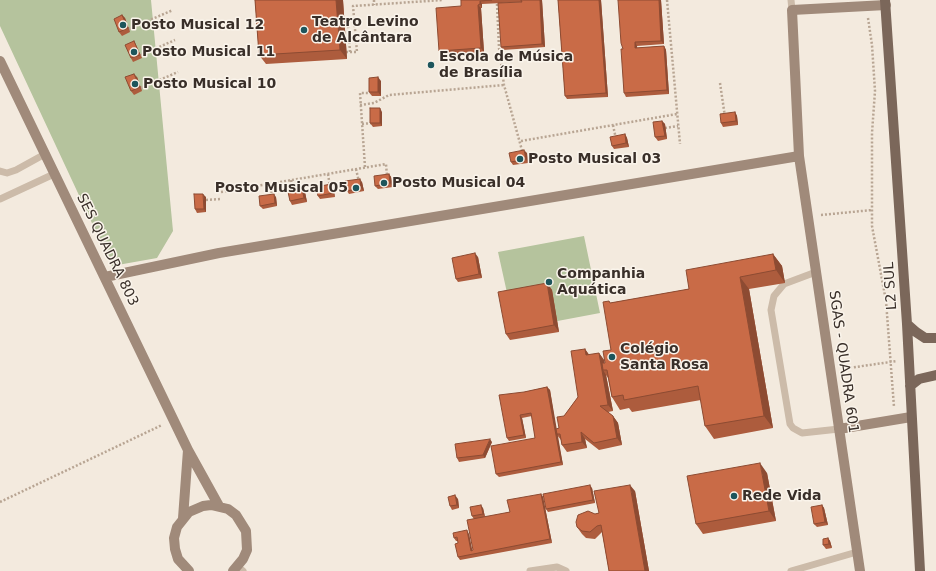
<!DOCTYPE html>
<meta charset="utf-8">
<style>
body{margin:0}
canvas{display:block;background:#f3eade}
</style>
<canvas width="936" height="571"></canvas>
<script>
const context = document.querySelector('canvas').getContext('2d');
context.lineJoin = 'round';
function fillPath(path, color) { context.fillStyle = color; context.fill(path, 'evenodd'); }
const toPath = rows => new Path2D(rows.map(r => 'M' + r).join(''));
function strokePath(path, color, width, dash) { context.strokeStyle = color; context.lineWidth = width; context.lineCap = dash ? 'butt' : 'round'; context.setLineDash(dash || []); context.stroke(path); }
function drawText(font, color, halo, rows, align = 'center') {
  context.font = font + ' "DejaVu Sans",sans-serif'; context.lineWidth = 3; context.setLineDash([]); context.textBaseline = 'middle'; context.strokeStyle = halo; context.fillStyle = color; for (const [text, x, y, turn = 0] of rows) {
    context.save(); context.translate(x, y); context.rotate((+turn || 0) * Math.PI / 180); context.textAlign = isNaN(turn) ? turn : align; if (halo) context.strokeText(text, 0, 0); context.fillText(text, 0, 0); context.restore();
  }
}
fillPath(toPath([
 [0,0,151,0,173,231,157,258,112,266,0,26],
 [584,236,600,313,515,329,498,252]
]), '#b5c39d');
strokePath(toPath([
 [374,0,374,5],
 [667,0,680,144],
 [497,4,499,48,504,85,523,154],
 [868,18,872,45,875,91,872,133,872,226,886,301,894,407],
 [129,29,173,10],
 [346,52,357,52,353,6,443,0],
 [350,52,348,24,354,23],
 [141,55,175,40],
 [720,83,725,117],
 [141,88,178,72],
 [360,105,374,103,389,95,504,85],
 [362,124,372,123],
 [613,125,616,139],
 [665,128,678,126],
 [521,141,677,114],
 [365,167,360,93,371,93],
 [356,169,359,182],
 [328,174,330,187],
 [291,180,294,194],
 [270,183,272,195],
 [221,192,386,164,387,176],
 [206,200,221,199],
 [821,215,872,210],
 [842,369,897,361],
 [0,502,162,425]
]), '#b8a593', 2.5, [2, 2]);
strokePath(toPath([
 [791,0,792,10],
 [0,171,7,173,16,170,45,154],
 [0,199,54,174],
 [816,272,784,284,774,296,771,310,790,424,793,428,802,433,839,429],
 [238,567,243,571],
 [530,571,557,567,566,571],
 [791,571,857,552]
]), '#ccbba9', 7);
strokePath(toPath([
 [0,61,188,450,219,506],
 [105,277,219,253,799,156],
 [839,429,911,417],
 [183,518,188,450],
 [189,571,178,559,175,549,174,538,177,527,189,512,203,506,211,505,228,509,236,515,246,531,247,550,243,559,233,571],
 [860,571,799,156,792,10,886,5]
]), '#a08a7a', 10);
strokePath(toPath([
 [885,0,907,324,920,571],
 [907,324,916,332,925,338,936,338],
 [910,386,919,379,936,375]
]), '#7b675a', 10);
fillPath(toPath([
 [255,0,343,0,347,59,266,64,259,55],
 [461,0,542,0,545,47,503,50,501,47,522,2,482,4,482,8,481,8,484,52,441,55,439,51,461,6],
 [558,0,601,0,608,97,567,99,565,96],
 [661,0,664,44,637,46,637,48,664,46,666,50,669,94,626,97,624,93,623,49],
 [122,15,125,18,130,32,122,36,119,32],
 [134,41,136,45,142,58,133,62,131,58],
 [137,77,142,91,134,95,131,91],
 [381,81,381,96,372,96,369,92],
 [382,112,382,126,373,127,370,123],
 [735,112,737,116,738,125,723,127,721,123],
 [662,121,665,124,667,139,658,141,655,137],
 [625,134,627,138,629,147,614,149,612,146],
 [527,153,528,163,513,165,511,162],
 [389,174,391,177,393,187,378,189,375,186],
 [362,182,364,191,349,194,347,191],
 [331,184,333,187,335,197,320,199,318,196],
 [302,189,305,192,307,202,292,205,290,201],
 [206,197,206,212,197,213,195,209],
 [276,197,277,206,263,209,260,206],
 [773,254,782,266,785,283,749,289,773,428,714,439,705,426,701,400,632,412,629,408,620,410,612,397,608,378,606,375,613,411,608,412,613,416,618,423,622,445,599,450,585,439,587,448,567,452,562,445,561,440,557,435,563,465,499,477,496,474,535,438,532,416,522,418,526,438,509,441,507,438,524,392,547,387,550,390,556,429,559,428,564,416,578,397,585,349,589,355,599,353,604,360,604,363,605,363,611,350,609,301,610,303,689,289],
 [478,257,482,278,458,282,456,279],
 [547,283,552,290,559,332,510,340,506,334],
 [492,442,485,458,459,462,457,458],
 [767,473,776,521,703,534,696,524],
 [592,488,595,503,548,512,546,509],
 [635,491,649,571,609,571,602,532,595,539,586,538,582,534,577,527,595,514,599,513],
 [541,494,543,497,552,543,460,560,458,557,458,541,456,541,454,538,469,534,472,551,473,550,474,519,472,516,483,508,485,517,510,512],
 [458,499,459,508,452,510,450,506],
 [822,505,824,508,828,525,817,527,814,524],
 [828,538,830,541,832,548,826,549,823,545]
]), '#ad5c3d');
fillPath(toPath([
 [336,0,343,0,347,59,340,50],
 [540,0,542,0,545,47,542,44],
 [599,0,601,0,608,97,606,93],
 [659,0,661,0,664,44,661,41],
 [480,1,482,4,482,8,480,4],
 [478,5,481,8,484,52,481,48],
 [122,15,125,18,130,32,128,28],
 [635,42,637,46,638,52,635,48],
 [664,46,666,50,669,94,667,90],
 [134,74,137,77,142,91,140,87],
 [378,77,381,81,381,96,378,92],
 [380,108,382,112,382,126,380,123],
 [735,112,737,116,738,125,736,121],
 [662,121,665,124,667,139,665,136],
 [625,134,627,138,629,147,626,143],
 [524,150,527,153,528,163,526,159],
 [389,174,391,177,393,187,390,183],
 [360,179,362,182,364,191,361,188],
 [331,184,333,187,335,197,333,193],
 [302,189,305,192,307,202,304,198],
 [203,194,206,197,206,212,204,209],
 [274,194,276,197,277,206,275,203],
 [475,253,478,257,482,278,479,274],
 [773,254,782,266,785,283,776,270],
 [740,277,749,289,773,428,764,416],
 [547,283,552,290,559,332,554,325],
 [585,349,590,356,586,355],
 [599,353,604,360,605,370,603,370,606,375,613,411,608,405],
 [547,387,550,390,563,465,561,462],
 [520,415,522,418,526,438,524,435],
 [613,416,618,423,622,445,617,438],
 [581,432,585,439,587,448,582,442],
 [490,439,492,442,485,458,483,455],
 [760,463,767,473,776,521,769,511],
 [590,485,592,488,595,503,593,500],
 [630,485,635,491,649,571,645,571],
 [541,494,543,497,552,543,550,539],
 [455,495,458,499,459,508,457,505],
 [481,505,483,508,485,517,483,514],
 [822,505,824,508,828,525,825,522],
 [467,530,469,534,473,554,471,551],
 [828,538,830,541,832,548,829,544]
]), '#8d4b32');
const building = toPath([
 [255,0,336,0,340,50,259,55,255,0],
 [461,0,492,0,480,1,480,4,478,5,481,48,439,51,436,8,461,6,461,0],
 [521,0,540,0,542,44,501,47,498,3,522,2,521,0],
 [558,0,599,0,606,93,565,96,558,0],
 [618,0,659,0,661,41,635,42,635,48,664,46,667,90,624,93,621,49,623,49,621,43,618,0],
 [122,15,128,28,119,32,114,19,122,15],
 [134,41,140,55,131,58,125,45,134,41],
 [134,74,140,87,131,91,125,77,134,74],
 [378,77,378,92,369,92,369,78,378,77],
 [370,108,380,108,380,123,370,123,370,108],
 [735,112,736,121,721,123,720,114,735,112],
 [662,121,665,136,655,137,653,122,662,121],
 [625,134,626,143,612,146,610,137,625,134],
 [524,150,526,159,511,162,509,153,524,150],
 [389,174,390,183,375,186,374,176,389,174],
 [360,179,361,188,347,191,345,181,360,179],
 [331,184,333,193,318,196,316,187,331,184],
 [302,189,304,198,290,201,288,192,302,189],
 [194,194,203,194,204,209,195,209,194,194],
 [274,194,275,203,260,206,259,196,274,194],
 [475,253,479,274,456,279,452,258,475,253],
 [773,254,776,270,740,277,764,416,705,426,698,386,624,400,623,395,612,397,607,370,603,370,602,363,605,363,603,351,611,350,603,302,609,301,610,303,689,289,686,270,773,254],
 [547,283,554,325,506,334,498,292,547,283],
 [585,349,586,355,599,353,608,405,600,406,613,416,617,438,594,443,581,432,582,442,562,445,560,434,557,434,556,429,559,428,557,417,564,416,578,397,571,351,585,349],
 [547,387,561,462,496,474,491,446,535,438,531,413,520,415,524,435,507,438,499,395,524,392,547,387],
 [490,439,483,455,457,458,455,444,490,439],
 [760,463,769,511,696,524,687,476,760,463],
 [590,485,593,500,546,509,543,494,590,485],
 [630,485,645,571,609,571,601,525,597,526,590,532,582,531,577,527,576,522,578,515,588,511,595,514,599,513,594,491,630,485],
 [541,494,550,539,458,557,455,544,458,543,457,537,454,538,453,533,467,530,471,551,473,550,467,520,510,512,507,500,541,494],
 [455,495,457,505,450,506,448,497,455,495],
 [481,505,483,514,472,516,470,507,481,505],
 [822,505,825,522,814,524,811,507,822,505],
 [828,538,829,544,823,545,823,539,828,538]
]);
fillPath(building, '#c96b47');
strokePath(building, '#8d4b32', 1);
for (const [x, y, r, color] of [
 [123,25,4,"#1d555c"],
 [304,30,4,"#1d555c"],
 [134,52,4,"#1d555c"],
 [431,65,4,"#1d555c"],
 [135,84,4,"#1d555c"],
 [520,159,4,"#1d555c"],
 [384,183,4,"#1d555c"],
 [356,188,4,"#1d555c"],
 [549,282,4,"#1d555c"],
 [612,357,4,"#1d555c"],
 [734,496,4,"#1d555c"]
]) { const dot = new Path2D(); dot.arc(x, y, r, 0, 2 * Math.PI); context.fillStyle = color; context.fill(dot); strokePath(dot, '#faf4eb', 1.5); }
drawText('bold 14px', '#392f29', '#faf4eb', [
 ["Teatro Levino",312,22],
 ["de Alcântara",312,38],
 ["Posto Musical 12",131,25],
 ["Posto Musical 11",142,52],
 ["Escola de Música",439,57],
 ["de Brasília",439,73],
 ["Posto Musical 10",143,84],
 ["Posto Musical 03",528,159],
 ["Posto Musical 04",392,183],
 ["Posto Musical 05",348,188,"right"],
 ["Companhia",557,274],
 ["Aquática",557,290],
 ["Colégio",620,349],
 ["Santa Rosa",620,365],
 ["Rede Vida",742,496]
], 'left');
drawText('14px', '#392f29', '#faf4eb', [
 ["SES QUADRA 803",107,250,64],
 ["L2 SUL",891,286,-94],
 ["SGAS - QUADRA 601",843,362,82]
]);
</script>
